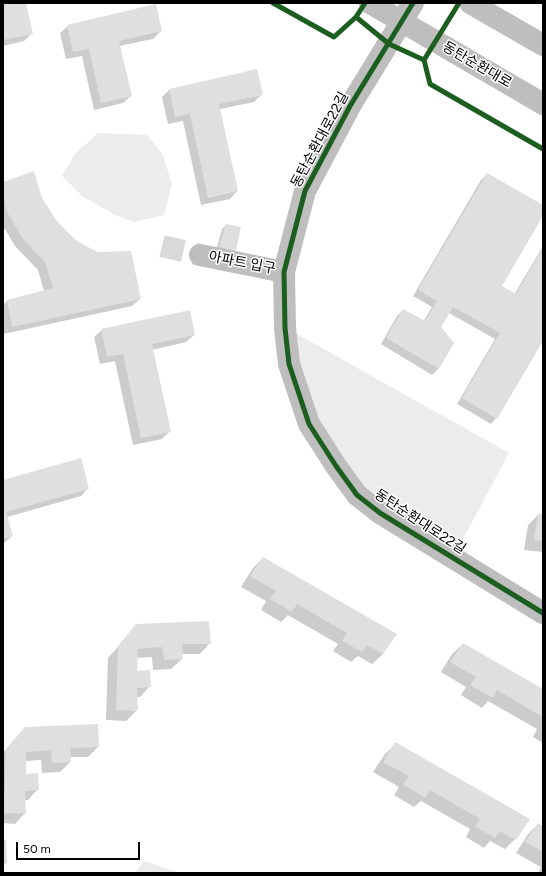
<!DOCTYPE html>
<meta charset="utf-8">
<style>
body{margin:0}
#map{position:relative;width:546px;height:876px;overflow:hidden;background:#fff;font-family:Figtree,sans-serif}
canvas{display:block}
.frame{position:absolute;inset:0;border:4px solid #000;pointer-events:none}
.scale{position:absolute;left:16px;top:842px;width:124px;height:18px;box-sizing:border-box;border:2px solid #000;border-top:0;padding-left:5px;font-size:12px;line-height:14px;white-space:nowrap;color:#000;-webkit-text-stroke:3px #fff;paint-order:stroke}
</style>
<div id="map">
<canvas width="546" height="876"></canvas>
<div class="frame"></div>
<div class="scale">50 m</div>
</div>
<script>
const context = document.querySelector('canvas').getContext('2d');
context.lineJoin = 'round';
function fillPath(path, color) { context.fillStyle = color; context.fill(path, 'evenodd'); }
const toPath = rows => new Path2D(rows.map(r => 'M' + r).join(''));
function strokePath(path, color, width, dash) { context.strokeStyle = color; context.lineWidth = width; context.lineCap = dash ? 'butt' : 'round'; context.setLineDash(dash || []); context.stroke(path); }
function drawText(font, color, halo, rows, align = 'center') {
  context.font = font + ' Figtree,"Noto Sans KR",sans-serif'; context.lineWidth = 3; context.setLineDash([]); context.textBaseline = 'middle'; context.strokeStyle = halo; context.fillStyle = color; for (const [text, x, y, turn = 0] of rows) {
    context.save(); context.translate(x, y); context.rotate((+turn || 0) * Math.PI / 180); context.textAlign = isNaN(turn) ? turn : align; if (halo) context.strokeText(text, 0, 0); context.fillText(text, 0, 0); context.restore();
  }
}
fillPath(toPath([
 [98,133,147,135,163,155,172,184,164,215,134,222,117,216,82,196,62,176,75,154],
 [290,330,509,453,456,552,379,506,315,422],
 [144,861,180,873,135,873]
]), '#ececec');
fillPath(toPath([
 [3,3,25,3,32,33,24,41,3,46],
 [68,26,161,31,153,39,119,46,131,96,123,103,94,110,82,56,66,59,60,33],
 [169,90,262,94,254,102,220,109,237,191,230,199,201,205,183,121,168,124,162,97],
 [487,174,543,206,543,214,501,287,514,295,543,246,543,339,496,418,491,424,457,404,495,339,449,313,440,327,453,343,438,369,432,375,381,344,397,316,403,310,423,322,432,307,413,296,481,180],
 [3,183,41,199,55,221,140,299,132,306,4,334,3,305,7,301,44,291,38,270,15,246,3,226],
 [226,225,235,251,231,254,216,250,222,229],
 [102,330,194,335,186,342,152,350,170,431,162,439,133,445,115,361,100,364,94,337],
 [3,481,88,488,81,496,7,517,12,536,3,544],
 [538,515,543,515,543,552,524,550,528,525],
 [263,558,395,634,383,654,372,664,358,656,351,662,333,651,338,644,288,615,281,622,261,610,266,601,241,587,253,568],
 [137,625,210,643,200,654,181,654,182,659,171,669,153,670,152,657,137,658,136,672,150,686,140,697,136,697,137,710,126,721,106,720,108,658],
 [463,644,543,690,543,743,533,737,537,729,488,701,482,708,461,695,466,687,441,672,452,654],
 [15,739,98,747,88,757,70,757,70,762,60,772,42,773,41,760,25,761,25,775,38,789,28,800,25,800,25,813,15,824,3,823,3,753],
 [396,744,515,839,505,849,490,841,484,848,466,837,470,829,421,801,414,807,394,795,399,787,373,772,385,754],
 [538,824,543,827,543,873,538,873,541,867,516,853,528,834]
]), '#0003');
fillPath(toPath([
 [3,3,26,3,33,34,3,40],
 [156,4,162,31,119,41,132,96,101,103,89,49,73,52,67,25],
 [257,69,263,95,219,104,238,191,208,198,190,114,175,117,169,89],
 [34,171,42,198,56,220,76,241,98,252,131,251,141,299,12,327,7,300,53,288,45,262,23,239,7,212,3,190,3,182],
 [487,173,543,205,543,216,502,286,516,294,543,248,543,341,497,419,462,398,500,333,453,307,441,327,454,343,439,369,386,338,403,309,425,321,437,301,418,290],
 [226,224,241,227,236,251,219,247],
 [190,310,195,335,152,344,171,432,141,438,123,354,107,357,101,329],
 [81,458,89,489,6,512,13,536,3,539,3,480],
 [538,514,543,514,543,541,534,540],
 [263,557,397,634,383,654,367,645,362,652,342,641,347,633,297,604,292,612,270,599,276,591,250,576],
 [209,621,211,644,182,644,183,659,164,660,162,647,138,649,137,671,150,670,151,687,137,688,138,711,116,710,118,646,136,624],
 [463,643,543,689,543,717,497,690,493,698,470,685,476,677,450,662],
 [98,724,99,747,70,748,71,762,52,763,51,750,26,752,26,774,38,773,39,790,25,791,26,814,4,813,6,749,25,727],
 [395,742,530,819,516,840,500,831,495,838,475,826,480,819,430,790,425,798,403,784,409,776,383,762],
 [538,823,543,826,543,852,525,842],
 [3,840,6,840,7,863,3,864]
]), '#dfdfdf');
strokePath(toPath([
 [162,246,200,255]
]), '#d9d9d9', 22, [22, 11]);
strokePath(toPath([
 [370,3,543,104],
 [413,3,350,106,305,191,284,272,285,328,289,364,309,424,336,466,357,495,380,513,543,613],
 [470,3,543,45],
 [200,255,284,272]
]), '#bebebe', 22);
strokePath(toPath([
 [273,3,334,37,356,17,365,3],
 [413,3,350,106,305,191,284,272,285,328,289,364,309,424,336,466,357,495,380,513,543,613],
 [459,3,424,60,430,84,543,149],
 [356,17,389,44,424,60]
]), '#1b5e20', 5);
drawText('14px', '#000', '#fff', [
 ["동탄순환대로",477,65,30],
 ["동탄순환대로22길",320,140,-62],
 ["아파트 입구",242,263,11],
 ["동탄순환대로22길",420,522,33]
]);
</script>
